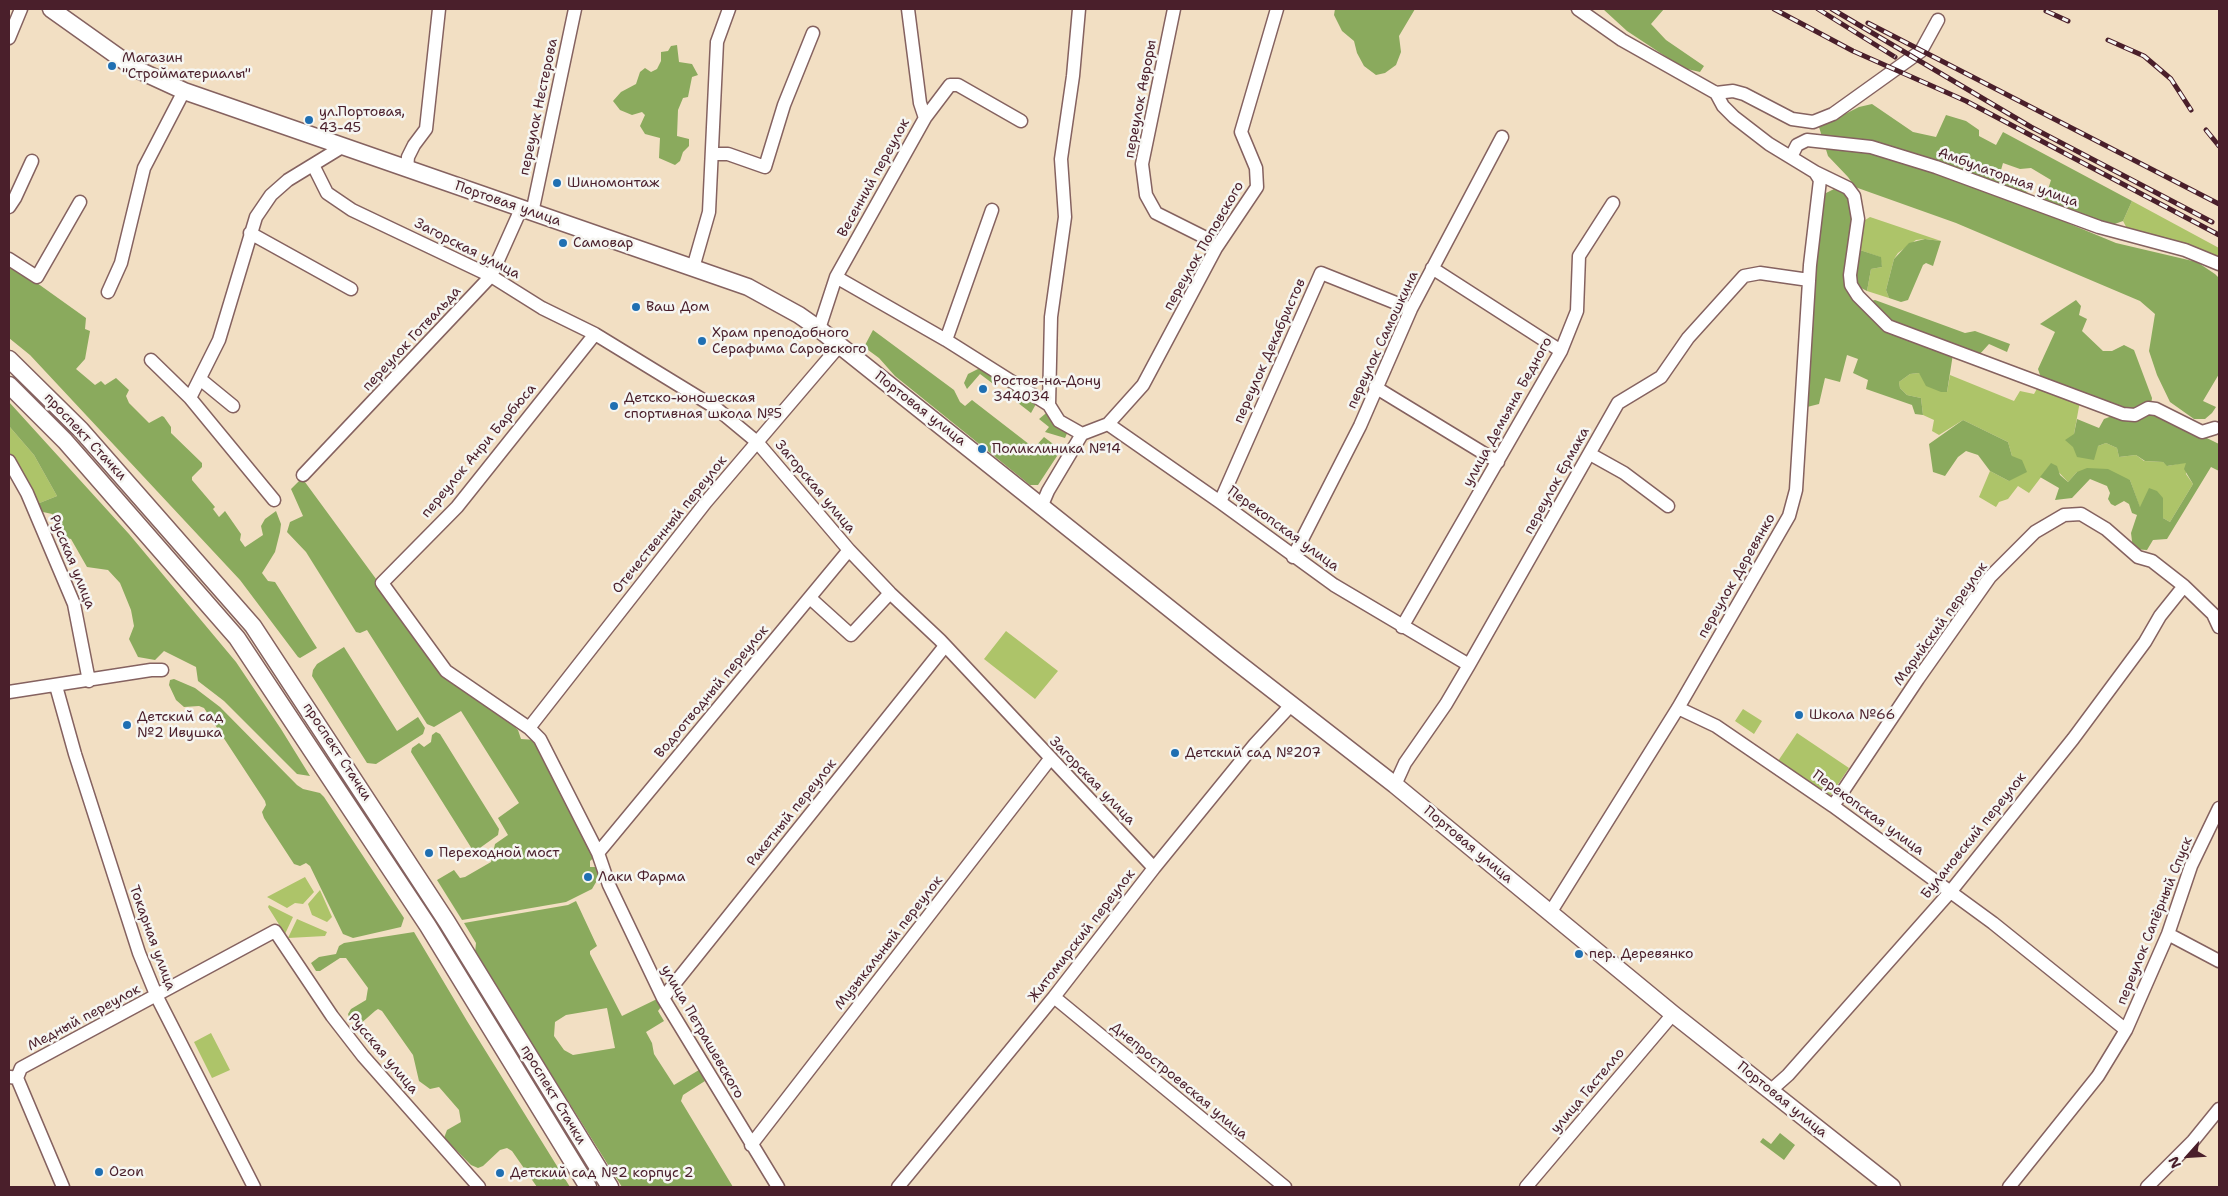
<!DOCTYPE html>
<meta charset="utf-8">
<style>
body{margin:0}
#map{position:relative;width:2228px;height:1196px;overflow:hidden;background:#f2dfc3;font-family:"Shantell Sans",sans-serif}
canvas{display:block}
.frame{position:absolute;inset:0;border:10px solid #4a1f2b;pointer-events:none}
.north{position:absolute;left:2163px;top:1131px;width:50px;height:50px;-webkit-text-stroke:4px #f6f6f2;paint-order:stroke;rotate:244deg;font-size:14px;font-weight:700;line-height:20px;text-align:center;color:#4a1f2b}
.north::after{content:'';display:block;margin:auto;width:18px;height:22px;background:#4a1f2b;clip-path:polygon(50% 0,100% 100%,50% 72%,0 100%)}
</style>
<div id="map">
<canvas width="2228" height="1196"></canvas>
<div class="frame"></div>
<div class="north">N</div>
</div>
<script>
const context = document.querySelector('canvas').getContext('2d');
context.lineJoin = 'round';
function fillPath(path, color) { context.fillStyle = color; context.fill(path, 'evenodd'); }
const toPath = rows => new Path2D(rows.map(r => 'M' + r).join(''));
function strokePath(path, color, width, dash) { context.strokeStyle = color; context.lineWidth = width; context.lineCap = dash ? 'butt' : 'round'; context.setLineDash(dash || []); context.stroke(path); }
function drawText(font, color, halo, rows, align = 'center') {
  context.font = font + ' "Shantell Sans",sans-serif'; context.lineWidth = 5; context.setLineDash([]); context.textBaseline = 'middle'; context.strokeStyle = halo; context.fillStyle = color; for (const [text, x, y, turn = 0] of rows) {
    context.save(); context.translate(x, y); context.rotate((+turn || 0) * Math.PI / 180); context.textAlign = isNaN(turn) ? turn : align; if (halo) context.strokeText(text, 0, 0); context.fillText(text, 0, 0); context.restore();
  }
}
fillPath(toPath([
 [2132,201,2219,248,2219,264,2131,236,2123,221],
 [1870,217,1941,241,1925,239,1916,240,1898,253,1894,259,1886,290,1889,298,1867,291,1871,269,1882,267,1880,257,1860,250,1862,222],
 [1919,373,1947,392,1950,375,2014,401,2020,391,2034,394,2039,385,2080,401,2074,434,2098,446,2106,443,2117,448,2119,457,2136,455,2144,461,2163,462,2168,466,2186,462,2186,474,2193,484,2170,522,2163,518,2163,498,2140,508,2130,480,2077,472,2068,482,2051,464,2029,493,2018,486,2008,499,1999,502,1996,507,1979,497,1990,471,2009,481,2012,456,2008,442,1963,420,1939,435,1932,431,1934,420,1923,415,1921,398,1907,395,1900,388,1899,382,1910,374],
 [9,426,34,455,57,496,37,504,9,455],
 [1006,631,1058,671,1035,699,984,659],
 [1743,709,1762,721,1754,734,1735,721],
 [1797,733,1849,768,1830,796,1778,761],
 [305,877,314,892,303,904,295,903,287,908,267,897],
 [320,890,332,917,327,922,312,915,308,904],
 [269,905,293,917,285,934,268,907],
 [297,919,327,932,325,936,288,938],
 [211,1033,230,1070,212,1078,194,1042]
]), '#adc469');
fillPath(toPath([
 [1335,9,1415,9,1399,36,1401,52,1396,65,1385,73,1376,75,1364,66,1357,53,1354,41,1342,31,1334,15],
 [1603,9,1664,9,1651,24,1666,40,1704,66,1700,72,1683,68,1627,31],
 [677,45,679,62,692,64,698,75,692,77,688,97,683,98,678,110,677,136,689,139,689,146,683,152,680,161,675,165,659,158,660,138,645,134,640,126,645,115,642,112,632,115,620,110,613,101,621,92,636,84,640,72,645,68,651,72,657,69,661,61,661,52,668,51,671,46],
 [1872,104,1913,132,1936,137,1946,115,1966,121,1979,130,1979,136,1996,145,2003,132,2132,201,2123,221,2109,226,2044,202,2051,180,2031,168,2020,169,2003,163,2001,170,2043,206,2070,224,2116,243,2197,262,2215,274,2219,278,2219,374,2203,401,2216,407,2212,413,2205,419,2194,419,2170,402,2157,375,2149,351,2155,314,2140,301,1956,223,1855,187,1848,177,1828,156,1819,127,1859,107],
 [1834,189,1841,191,1849,197,1852,215,1846,274,1866,309,1953,354,1947,392,1941,392,1926,386,1919,373,1910,374,1899,382,1900,388,1907,395,1921,398,1923,415,1915,414,1912,405,1866,389,1868,380,1853,373,1858,359,1847,355,1840,382,1825,378,1819,404,1807,407,1812,280,1822,195],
 [1925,239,1941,241,1933,266,1926,263,1923,265,1908,300,1901,302,1889,298,1886,290,1894,259,1909,243],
 [1860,250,1881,257,1882,267,1871,269,1867,291,1857,286,1855,275],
 [9,263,86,318,85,329,90,331,85,359,76,369,95,385,101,381,105,385,116,378,129,390,126,396,129,403,149,423,162,416,164,417,171,427,171,433,202,463,202,467,192,477,192,480,215,507,213,509,219,517,225,511,241,534,240,540,245,547,263,535,261,526,265,519,276,511,281,524,280,532,275,552,262,573,268,581,275,582,317,648,300,658,298,657,240,580,30,355,9,338],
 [1875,300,1965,333,1975,331,2010,344,2007,352,1989,344,1979,355,1891,323,1871,301],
 [2076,300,2081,306,2079,315,2087,319,2082,331,2103,351,2112,351,2124,345,2134,350,2152,398,2151,405,2134,411,2044,379,2040,375,2038,369,2055,332,2040,324],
 [873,330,954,390,960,402,965,406,972,400,1034,448,1044,437,1061,450,1038,485,1030,485,895,376,879,358,864,347],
 [984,366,996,375,999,382,996,386,980,374,967,389,964,383,968,374],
 [1013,385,1036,404,1031,413,1004,392],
 [9,402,129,534,236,662,281,729,310,776,297,774,224,701,198,681,196,667,164,651,155,660,138,657,129,639,134,626,131,610,120,583,108,570,87,567,71,539,58,536,56,519,52,514,43,512,37,504,57,496,34,455,9,426],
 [1051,409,1069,429,1065,438,1045,432,1049,427,1039,419],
 [2156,413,2219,444,2219,471,2211,467,2167,539,2153,540,2147,550,2133,549,2131,533,2137,515,2132,513,2129,504,2124,501,2115,506,2111,504,2108,499,2110,493,2107,486,2090,479,2072,498,2055,500,2059,488,2040,477,2051,463,2057,466,2060,475,2068,482,2077,472,2087,468,2108,469,2130,480,2140,507,2149,488,2157,491,2163,498,2163,518,2170,522,2193,484,2184,469,2186,463,2167,466,2163,462,2145,461,2136,455,2119,457,2117,448,2106,443,2098,446,2094,460,2077,457,2073,447,2065,440,2074,434,2077,419,2099,428,2104,419,2112,416,2136,422,2145,415],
 [1963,420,2008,442,2012,456,2022,460,2027,472,2009,481,1990,471,1978,455,1966,451,1958,457,1945,476,1933,472,1929,444],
 [302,478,445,673,491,705,518,730,521,739,536,740,596,856,590,861,590,867,598,867,599,877,592,889,566,902,462,920,437,880,454,870,460,878,465,877,491,862,495,844,508,835,498,818,519,803,461,711,434,727,427,724,367,630,360,633,356,632,306,552,287,532,290,522,303,516,291,489],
 [344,647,397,731,418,717,425,728,423,734,376,764,367,763,312,676,313,670,317,664],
 [174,679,195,688,220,707,297,785,303,789,320,793,324,797,404,918,401,927,353,938,343,934,310,866,306,863,300,866,294,864,264,818,262,812,266,805,265,801,204,708,199,706,184,707,176,700,169,685,170,680],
 [436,732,440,734,499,829,498,835,477,850,472,849,411,752,412,748,419,743,424,747,431,742,432,735],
 [576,901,597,946,590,951,590,954,622,1016,657,999,661,1007,658,1011,664,1021,646,1032,652,1043,654,1054,674,1085,699,1070,705,1081,683,1095,681,1101,733,1187,622,1187,475,953,476,943,464,923,568,905],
 [607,1008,615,1048,573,1055,564,1050,554,1036,555,1022,566,1015],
 [414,932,467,1021,570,1187,537,1187,512,1151,507,1148,500,1150,483,1166,478,1168,471,1165,444,1138,447,1130,461,1122,459,1110,439,1087,430,1089,419,1081,413,1055,382,1011,378,1009,375,1011,359,1025,350,1020,348,1014,351,1009,366,1000,368,988,346,958,340,958,320,971,316,971,311,963,319,957,336,954,339,946,344,943],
 [1780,1133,1795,1145,1784,1160,1760,1142,1763,1138,1771,1144]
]), '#8aaa5d');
const minor = toPath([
 [1174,9,1142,164,1146,195,1156,213,1206,238,1216,248],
 [9,38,21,9],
 [1716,93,1733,91,1744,94,1792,119,1813,122,1833,114,1921,51,1938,20],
 [925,118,950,85,958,85,1021,121],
 [713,154,728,154,765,167,784,105,813,33],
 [1791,157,1797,145,1807,140,1871,147,1936,167,2099,227,2185,250,2219,264],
 [313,165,327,193,352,210,491,276,542,308,595,334,716,408,757,442,849,550,890,593,940,640,1154,868],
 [407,169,408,157,414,145,426,129,439,9],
 [1815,172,1848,188,1854,196,1858,219,1850,275,1851,285,1858,296,1888,326,2123,414,2135,415,2148,408,2156,409,2202,432,2215,428],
 [9,207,15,198,32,161],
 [532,213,575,9],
 [250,233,351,289],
 [9,259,37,277,80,202],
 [693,268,709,212,717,42,729,9],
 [1432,268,1561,351],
 [836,277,946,340,1049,405,1059,421,1082,434],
 [108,292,121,263,144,168,184,91],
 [819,329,836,277,925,118,920,103,908,9],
 [595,334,457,507,382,583,446,671,529,728,540,739,598,853,609,885,663,998,778,1187],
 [946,340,992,210],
 [151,360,190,398,274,500],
 [200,379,233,406],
 [1375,387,1498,462],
 [190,398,219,340,256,217,271,195,288,180,342,147],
 [1049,405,1051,317,1065,217,1061,159,1073,76,1079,9],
 [1108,424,1143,385,1216,248,1257,187,1256,168,1241,132,1277,9],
 [1082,434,1108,424,1220,502,1334,585,1469,665],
 [1590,454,1624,473,1668,506],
 [9,461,27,493,74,604,89,681],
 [303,475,491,276,521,209],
 [1220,502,1321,273,1411,309],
 [1042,505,1048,491,1082,434],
 [1293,557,1360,426,1411,309,1502,137],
 [810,598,851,635,890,593],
 [1402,627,1561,351,1577,311,1579,256,1613,203],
 [56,686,75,754,139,953,157,997,254,1187],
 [9,692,151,670,162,670],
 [1678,708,1716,726,1833,806,1993,923,2126,1030],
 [529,728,706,502,840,345],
 [1395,785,1405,763,1446,704,1469,665,1618,403,1661,377,1688,338,1744,276,1760,273,1809,280],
 [1833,806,1918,679,1990,577,2035,532,2064,515,2081,514,2106,529,2138,557,2152,561,2184,586,2213,614,2219,627],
 [598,853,849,550],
 [1550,913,1678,708,1789,516,1796,490,1810,265,1820,180,1815,172,1769,144,1734,117,1723,106,1716,93,1622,40,1578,9],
 [2168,934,2219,961],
 [1054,997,1285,1187],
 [663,998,945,646],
 [10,1077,17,1078,63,1187],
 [17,1078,21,1068,275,931,332,1016,363,1056,479,1187],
 [1770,1091,1788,1075,1951,891,2073,739,2145,642,2160,616,2184,586],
 [751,1145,1050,759],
 [898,1187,1054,997,1154,868,1255,744,1292,704],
 [1526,1187,1673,1014],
 [2009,1187,2098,1076,2126,1030,2168,934,2191,866,2219,808],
 [2147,1187,2193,1141,2219,1109]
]);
const major = toPath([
 [51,9,134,68,184,91,748,287,799,315,819,329,1229,656,1395,785,1673,1014,1892,1187],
 [9,359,81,430,253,626,447,922,610,1187],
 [9,385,65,441,237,638,428,926,588,1187]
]);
strokePath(minor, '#856260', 15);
strokePath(major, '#856260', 19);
strokePath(minor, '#fff', 12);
strokePath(major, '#fff', 16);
const rail = toPath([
 [1774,9,1853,51,1966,101,2219,235],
 [1818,9,1895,57],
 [1832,9,2031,127,2212,222],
 [2046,11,2068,21],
 [1868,23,2219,204],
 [2108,40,2144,56,2171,79,2191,110],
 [2206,130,2219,146]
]);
strokePath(rail, '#4a1f2b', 5);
strokePath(rail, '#f6f6f2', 3, [9]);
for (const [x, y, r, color] of [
 [112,66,5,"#1f6fb2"],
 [309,120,5,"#1f6fb2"],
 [557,183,5,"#1f6fb2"],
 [563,243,5,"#1f6fb2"],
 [636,307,5,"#1f6fb2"],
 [702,341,5,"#1f6fb2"],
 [983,389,5,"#1f6fb2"],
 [614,406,5,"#1f6fb2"],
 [982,449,5,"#1f6fb2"],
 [1799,715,5,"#1f6fb2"],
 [127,725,5,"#1f6fb2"],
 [1175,753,5,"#1f6fb2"],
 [429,853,5,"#1f6fb2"],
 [588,877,5,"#1f6fb2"],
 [1579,954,5,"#1f6fb2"],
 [99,1172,5,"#1f6fb2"],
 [500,1173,5,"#1f6fb2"]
]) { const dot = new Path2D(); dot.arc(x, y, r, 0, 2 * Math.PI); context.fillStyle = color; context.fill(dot); strokePath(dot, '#f6f6f2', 2); }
drawText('14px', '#4a1f2b', '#f6f6f2', [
 ["Магазин",122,58],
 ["\"Стройматериалы\"",122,74],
 ["ул.Портовая,",319,112],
 ["43-45",319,128],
 ["Шиномонтаж",567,183],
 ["Самовар",573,243],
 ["Ваш Дом",646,307],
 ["Храм преподобного",712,333],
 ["Серафима Саровского",712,349],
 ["Ростов-на-Дону",993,381],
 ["344034",993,397],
 ["Детско-юношеская",624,398],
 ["спортивная школа №5",624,414],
 ["Поликлиника №14",992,449],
 ["Школа №66",1809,715],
 ["Детский сад",137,717],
 ["№2 Ивушка",137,733],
 ["Детский сад №207",1185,753],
 ["Переходной мост",439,853],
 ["Лаки Фарма",598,877],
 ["пер. Деревянко",1589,954],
 ["Ozon",109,1172],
 ["Детский сад №2 корпус 2",510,1173]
], 'left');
drawText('14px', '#4a1f2b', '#f6f6f2', [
 ["переулок Авроры",1141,99,-79],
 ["переулок Нестерова",539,107,-78],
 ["Весенний переулок",874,178,-61],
 ["Амбулаторная улица",2008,178,20],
 ["Портовая улица",508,204,19],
 ["переулок Поповского",1204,246,-60],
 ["Загорская улица",467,249,27],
 ["переулок Готвальда",412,339,-47],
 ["переулок Самошкина",1383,340,-65],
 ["переулок Декабристов",1270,351,-66],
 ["Портовая улица",920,409,38],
 ["улица Демьяна Бедного",1508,412,-61],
 ["проспект Стачки",85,437,47],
 ["переулок Анри Барбюса",479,451,-50],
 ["переулок Ермака",1557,481,-61],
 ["Загорская улица",815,487,50],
 ["Отечественный переулок",670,525,-51],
 ["Перекопская улица",1283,529,36],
 ["Русская улица",72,562,68],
 ["переулок Деревянко",1737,576,-60],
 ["Марийский переулок",1941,624,-54],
 ["Водоотводный переулок",712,692,-50],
 ["проспект Стачки",337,752,57],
 ["Загорская улица",1092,781,46],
 ["Ракетный переулок",792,813,-51],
 ["Перекопская улица",1868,813,36],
 ["Булановский переулок",1974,836,-51],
 ["Портовая улица",1468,845,40],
 ["переулок Сапёрный Спуск",2155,921,-68],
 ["Житомирский переулок",1082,936,-52],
 ["Токарная улица",152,938,70],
 ["Музыкальный переулок",889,943,-52],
 ["Медный переулок",84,1018,-28],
 ["улица Петрашевского",702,1032,60],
 ["Русская улица",383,1054,50],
 ["Днепростроевская улица",1179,1081,40],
 ["улица Гастелло",1588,1091,-50],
 ["проспект Стачки",553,1095,59],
 ["Портовая улица",1782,1100,39]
]);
</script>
